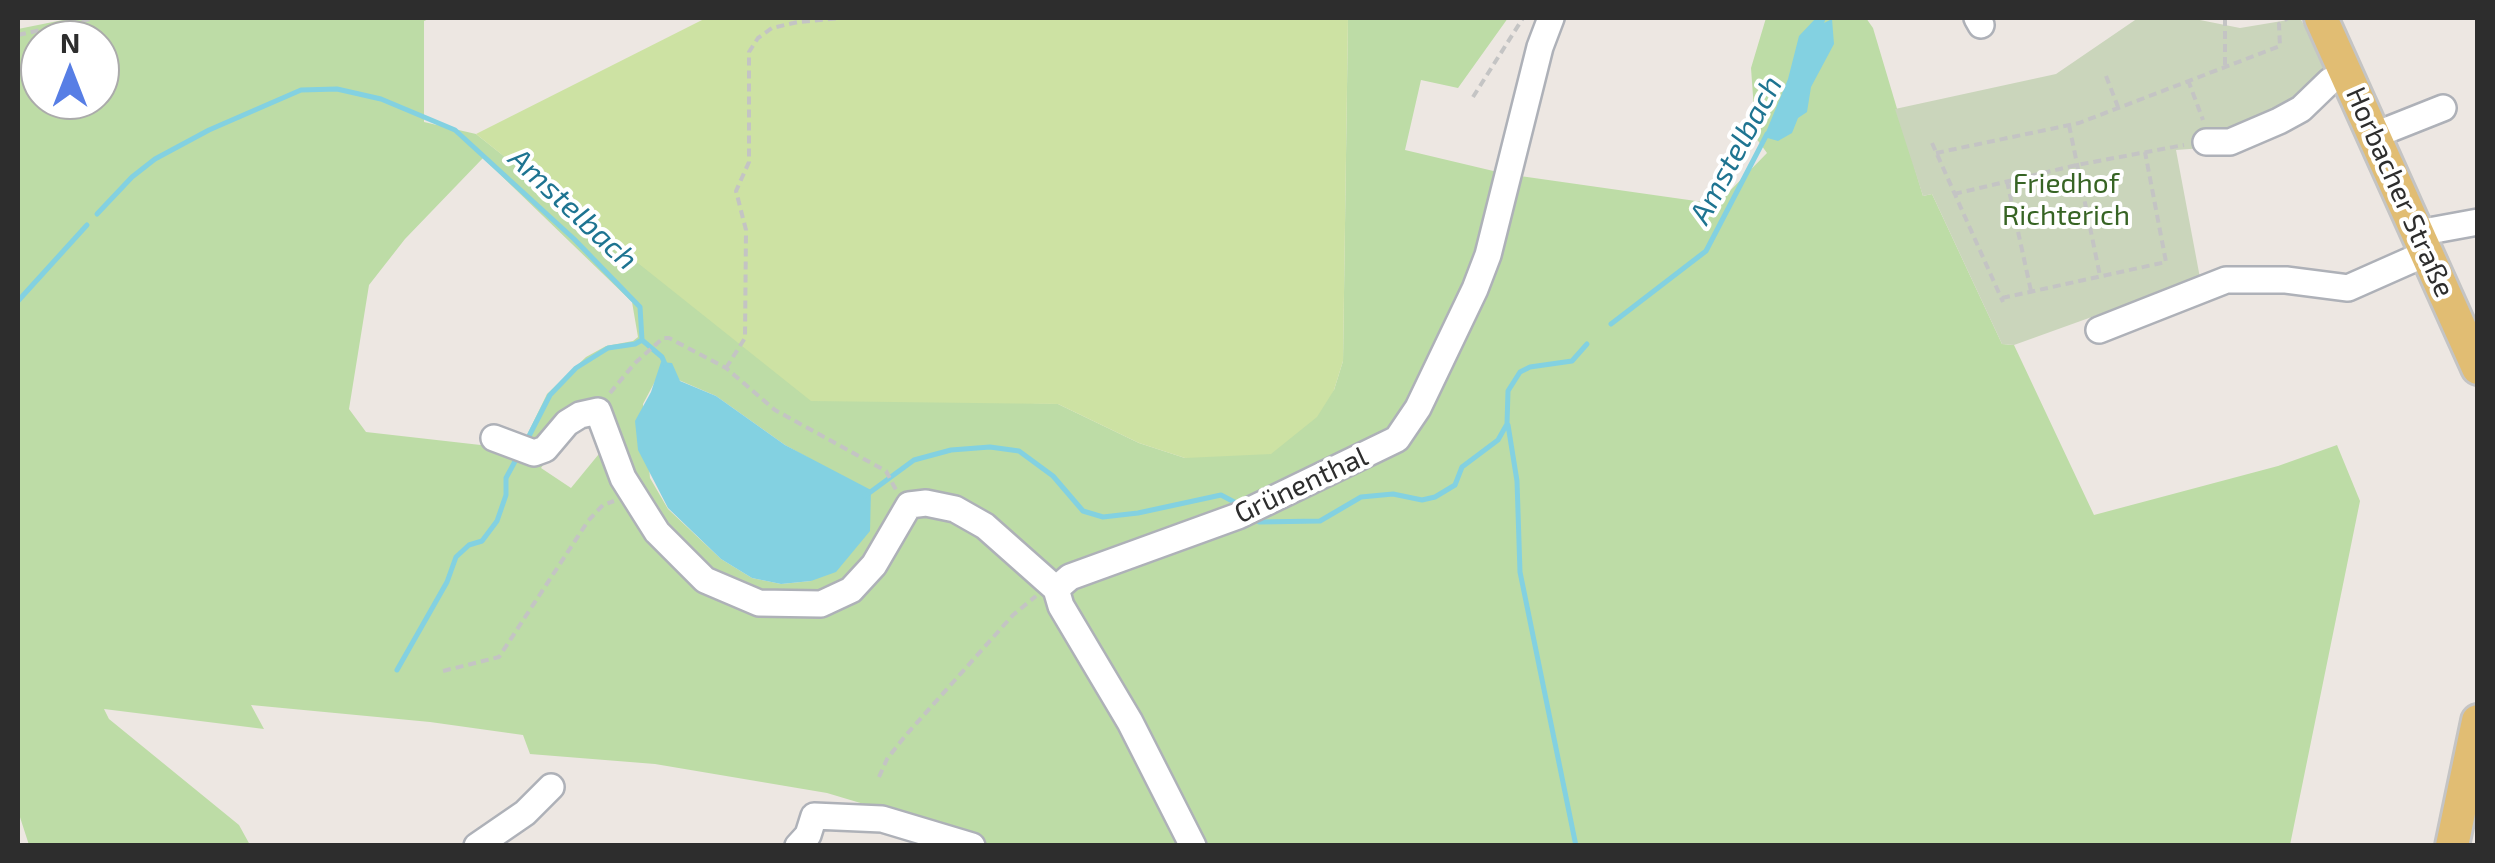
<!DOCTYPE html>
<meta charset="utf-8">
<style>
body{margin:0}
#map{position:relative;width:2495px;height:863px;overflow:hidden;background:#ede7e2;font-family:"Exo 2",sans-serif}
canvas{display:block}
.frame{position:absolute;inset:0;border:20px solid #2d2d2d;pointer-events:none}
.north{position:absolute;left:20px;top:20px;width:100px;height:100px;box-sizing:border-box;background:#fff;border:2px solid #ababab;border-radius:50%;rotate:0deg;font-size:28px;font-weight:700;line-height:40px;text-align:center;color:#2d2d2d}
.north::after{content:'';display:block;margin:auto;width:35px;height:45px;background:#577ee5;clip-path:polygon(50% 0,100% 100%,50% 72%,0 100%)}
</style>
<div id="map">
<canvas width="2495" height="863"></canvas>
<div class="frame"></div>
<div class="north">N</div>
</div>
<script>
const context = document.querySelector('canvas').getContext('2d');
context.lineJoin = 'round';
function fillPath(path, color) { context.fillStyle = color; context.fill(path, 'evenodd'); }
const toPath = rows => new Path2D(rows.map(r => 'M' + r).join(''));
function strokePath(path, color, width, dash) { context.strokeStyle = color; context.lineWidth = width; context.lineCap = dash ? 'butt' : 'round'; context.setLineDash(dash || []); context.stroke(path); }
function drawText(font, color, halo, rows, align = 'center') {
  context.font = font + ' "Exo 2",sans-serif'; context.lineWidth = 8; context.setLineDash([]); context.textBaseline = 'middle'; context.strokeStyle = halo; context.fillStyle = color; for (const [text, x, y, turn = 0] of rows) {
    context.save(); context.translate(x, y); context.rotate((+turn || 0) * Math.PI / 180); context.textAlign = isNaN(turn) ? turn : align; if (halo) context.strokeText(text, 0, 0); context.fillText(text, 0, 0); context.restore();
  }
}
fillPath(toPath([
 [73,18,431,18,424,21,424,122,476,134,648,270,953,400,1058,404,1139,443,1185,458,1334,390,1343,361,1348,18,1508,18,1458,88,1421,80,1405,150,1506,174,1717,204,1767,153,1756,138,1751,68,1766,18,1866,18,1873,28,1923,196,1932,194,2002,344,2014,345,2094,515,2278,466,2337,445,2360,501,2290,845,957,845,914,819,827,793,655,764,530,754,523,735,430,722,251,705,264,729,104,709,109,719,239,825,250,845,29,845,18,811,18,29],
 [40,40,100,40,100,100,40,100],
 [483,158,632,302,638,337,633,341,606,346,586,357,547,394,526,437,507,448,366,432,349,409,369,285,405,239],
 [660,372,716,396,785,445,868,491,811,581,781,584,752,578,721,559,668,509,650,478,643,404],
 [587,426,603,449,571,488,541,468,565,433]
]), '#bddca6');
fillPath(toPath([
 [2138,18,2190,18,2240,28,2300,18,2336,82,2230,146,2176,150,2200,278,2014,345,2002,344,1932,194,1923,196,1895,109,2056,74]
]), '#cad5bb');
fillPath(toPath([
 [706,18,1348,18,1343,361,1334,390,1317,417,1271,454,1185,458,1139,443,1058,404,811,401,476,134]
]), '#cde2a3');
fillPath(toPath([
 [1816,18,1826,18,1824,23,1832,19,1834,44,1811,87,1807,112,1798,118,1792,133,1778,141,1764,137,1788,79,1799,36],
 [661,362,672,363,680,381,716,396,785,445,871,490,870,531,836,572,811,581,781,584,752,578,721,559,668,508,638,450,635,421,651,392]
]), '#83d1e1');
strokePath(toPath([
 [97,214,132,177,155,159,209,130,301,90,337,89,381,99,455,130,574,239,640,307,642,340,662,357,665,364],
 [18,301,87,225],
 [1611,324,1706,251,1767,134],
 [1508,425,1517,481,1520,572,1576,846],
 [527,440,550,395,576,368,608,348,635,344,642,340],
 [865,496,914,460,951,450,990,447,1019,451,1053,476,1083,511,1103,517,1138,513,1221,495,1240,505],
 [1256,519,1259,522,1320,521,1361,497,1393,494,1422,500,1435,497,1455,485,1462,467,1498,440,1507,424,1508,391,1520,372,1530,367,1572,361,1587,344],
 [397,670,447,582,456,557,469,545,482,541,497,521,506,495,506,478,519,454]
]), '#83d1e1', 5);
const minor = toPath([
 [1977,18,1981,25],
 [2375,135,2443,108],
 [2206,142,2230,142,2279,121,2301,109,2330,81,2347,73],
 [2418,233,2478,222],
 [2099,330,2226,280,2286,280,2348,288,2427,253],
 [494,438,534,453,545,449,567,423,580,415,598,411,623,478,657,532,705,580,759,603,821,604,851,590,874,565,909,505,926,503,955,509,985,526,1056,589],
 [1056,589,1070,577,1238,516,1397,439,1418,408,1475,289,1488,255,1540,47,1551,18],
 [1056,589,1061,606,1130,722,1193,846],
 [477,846,525,813,551,787],
 [798,846,808,835,814,816,882,819,972,846]
]);
const major = toPath([
 [2321,18,2478,368],
 [2452,846,2478,721]
]);
strokePath(minor, '#aeb1b8', 30);
strokePath(major, '#c4c4c4', 38);
strokePath(toPath([
 [18,35,95,18],
 [2225,65,2225,18],
 [2106,76,2118,107],
 [2188,80,2203,120],
 [1473,97,1523,18],
 [2069,125,2100,276],
 [1932,143,2003,302],
 [1936,153,2079,123,2280,46,2279,24,2288,18],
 [2007,181,2031,291],
 [1954,194,2077,165,2184,145],
 [2002,298,2166,262,2145,152],
 [726,368,745,338,746,230,736,191,749,162,749,52,758,38,772,28,798,22,841,18],
 [610,393,635,363,663,338,669,338,726,368,775,410,886,471,896,490],
 [443,671,499,657,588,521,603,505,614,501],
 [879,777,887,759,906,735,1013,615,1036,596]
]), '#c4c4c4', 4, [8, 5]);
strokePath(minor, '#fff', 25);
strokePath(major, '#e1bd73', 32);
drawText('28px', '#376424', '#fff', [
 ["Friedhof",2066,184],
 ["Richterich",2066,216]
]);
drawText('28px', '#2d2d2d', '#fff', [
 ["Horbacher Straße",2400,192,66],
 ["Grünenthal",1301,485,-25]
]);
drawText('italic 30px', '#1e7491', '#fff', [
 ["Amstelbach",1736,150,-62],
 ["Amstelbach",573,209,43]
]);
</script>
